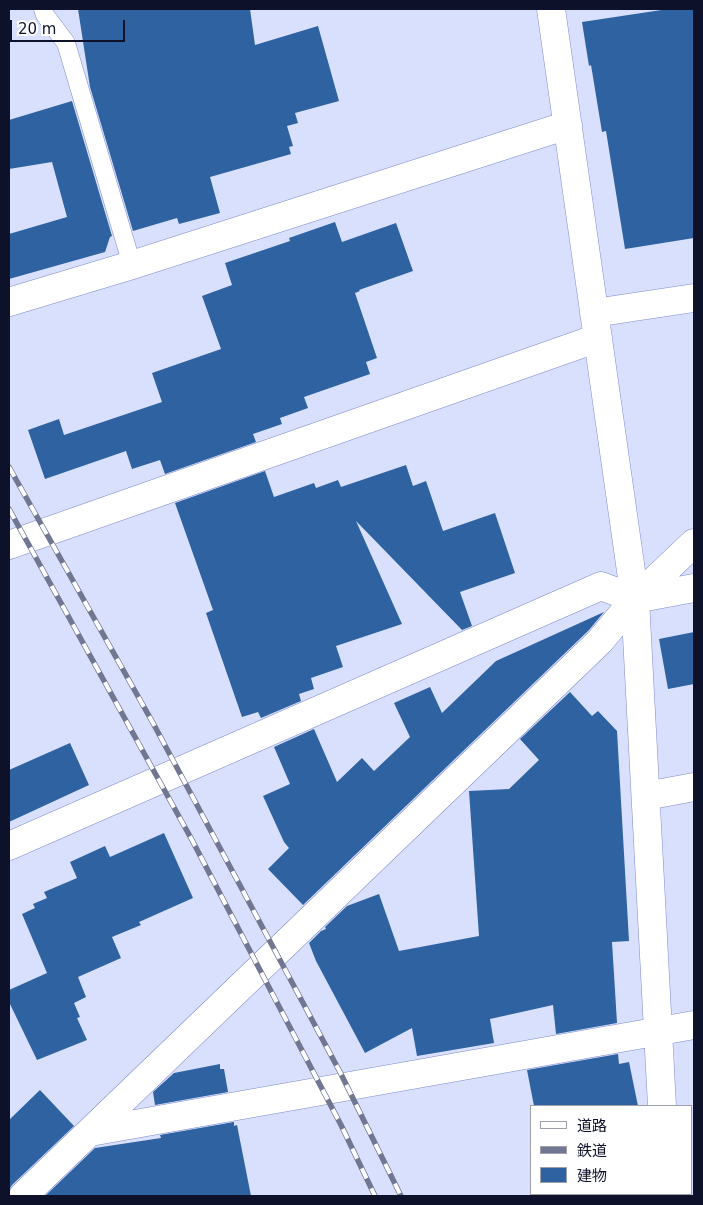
<!DOCTYPE html>
<meta charset="utf-8">
<style>
body{margin:0}
#map{position:relative;width:703px;height:1205px;overflow:hidden;background:#d9e0fd;font-family:"DejaVu Sans","Noto Sans JP",sans-serif}
canvas{display:block}
.frame{position:absolute;inset:0;border:10px solid #0e112a;pointer-events:none}
.legend{position:absolute;left:530px;top:1105px;width:162px;height:90px;box-sizing:border-box;background:#fff;border:1px solid #9fa0aa;margin:0;padding:6px 9px;list-style:none;font-size:15px;color:#0e112a}
.legend li{display:flex;align-items:center;gap:10px;height:25px}
.legend b{width:25px;border:1px solid #9fa0aa}
.scale{position:absolute;left:10px;top:20px;width:115px;height:22px;box-sizing:border-box;border:2px solid #0e112a;border-top:0;padding-left:6px;font-size:15px;line-height:18px;white-space:nowrap;color:#0e112a;-webkit-text-stroke:4px #fff;paint-order:stroke}
</style>
<div id="map">
<canvas width="703" height="1205"></canvas>
<div class="frame"></div>
<ul class="legend">
<li><b style="height:6px;background:#fff"></b>道路</li>
<li><b style="height:6px;background:#717691"></b>鉄道</li>
<li><b style="height:14px;background:#2f62a1"></b>建物</li>
</ul>
<div class="scale">20 m</div>
</div>
<script>
const context = document.querySelector('canvas').getContext('2d');
context.lineJoin = 'round';
function fillPath(path, color) { context.fillStyle = color; context.fill(path, 'evenodd'); }
const toPath = rows => new Path2D(rows.map(r => 'M' + r).join(''));
function strokePath(path, color, width, dash) { context.strokeStyle = color; context.lineWidth = width; context.lineCap = dash ? 'butt' : 'round'; context.setLineDash(dash || []); context.stroke(path); }
fillPath(toPath([
 [78,9,250,9,255,45,318,26,339,101,295,113,298,123,287,126,293,146,289,147,291,154,210,177,220,213,179,224,177,218,133,231,90,87],
 [668,9,694,9,694,238,625,249,606,131,602,132,591,65,589,66,582,22],
 [72,101,112,236,110,237,105,252,9,279,9,234,67,217,52,162,9,169,9,120],
 [335,222,342,242,396,223,413,271,359,290,360,291,355,293,377,358,366,362,370,374,304,397,308,408,280,418,282,424,253,434,256,442,165,474,160,460,132,469,126,451,45,479,28,430,59,419,64,435,162,402,152,373,221,349,202,296,232,285,225,263,290,241,289,238],
 [406,465,413,486,426,481,443,531,495,513,515,573,460,592,472,626,462,630,356,521,402,624,336,646,343,667,311,678,314,689,299,694,301,701,261,718,258,712,242,717,206,613,213,610,175,503,265,471,274,497,314,483,316,488,338,480,341,487],
 [604,612,589,630,303,905,268,869,289,848,284,842,263,796,290,784,274,747,314,729,337,782,362,758,374,771,410,737,394,703,430,687,442,713,496,661],
 [694,632,694,684,668,689,659,639],
 [570,692,592,716,598,711,617,731,629,941,612,942,617,1023,556,1034,553,1005,490,1019,494,1043,417,1056,412,1028,365,1053,316,961,309,943,321,931,326,929,325,927,347,906,379,894,399,951,479,936,469,791,509,789,539,760,520,739],
 [70,743,89,785,9,822,9,770],
 [164,833,193,898,139,922,141,925,112,937,121,958,78,977,86,997,74,1003,80,1017,77,1018,87,1040,37,1060,9,1002,9,990,47,973,22,914,35,908,33,904,47,898,44,892,77,878,70,862,105,846,110,857],
 [618,1054,619,1064,629,1062,638,1106,534,1106,527,1070],
 [220,1064,220,1069,224,1069,228,1092,155,1105,153,1092,174,1073],
 [40,1090,74,1126,12,1185,9,1190,9,1120],
 [234,1122,234,1126,237,1125,251,1196,45,1196,95,1148,161,1138,160,1135]
]), '#2f62a1');
const service = toPath([
 [43,9,45,15,66,43,132,265]
]);
const minor = toPath([
 [551,9,635,599,662,1106],
 [9,302,132,265,568,125],
 [594,313,694,298],
 [9,545,598,338],
 [646,796,694,787],
 [9,846,601,586,635,599,694,588],
 [90,1132,694,1025],
 [667,1194,667,1196],
 [23,1196,600,641,635,599,694,543]
]);
strokePath(service, '#7e8acd', 19);
strokePath(minor, '#7e8acd', 29);
strokePath(service, '#fff', 18);
strokePath(minor, '#fff', 28);
const rail = toPath([
 [9,467,153,723,340,1072,401,1196],
 [9,509,192,840,341,1125,375,1196]
]);
strokePath(rail, '#717691', 5.5);
strokePath(rail, '#fff', 4, [11]);
</script>
